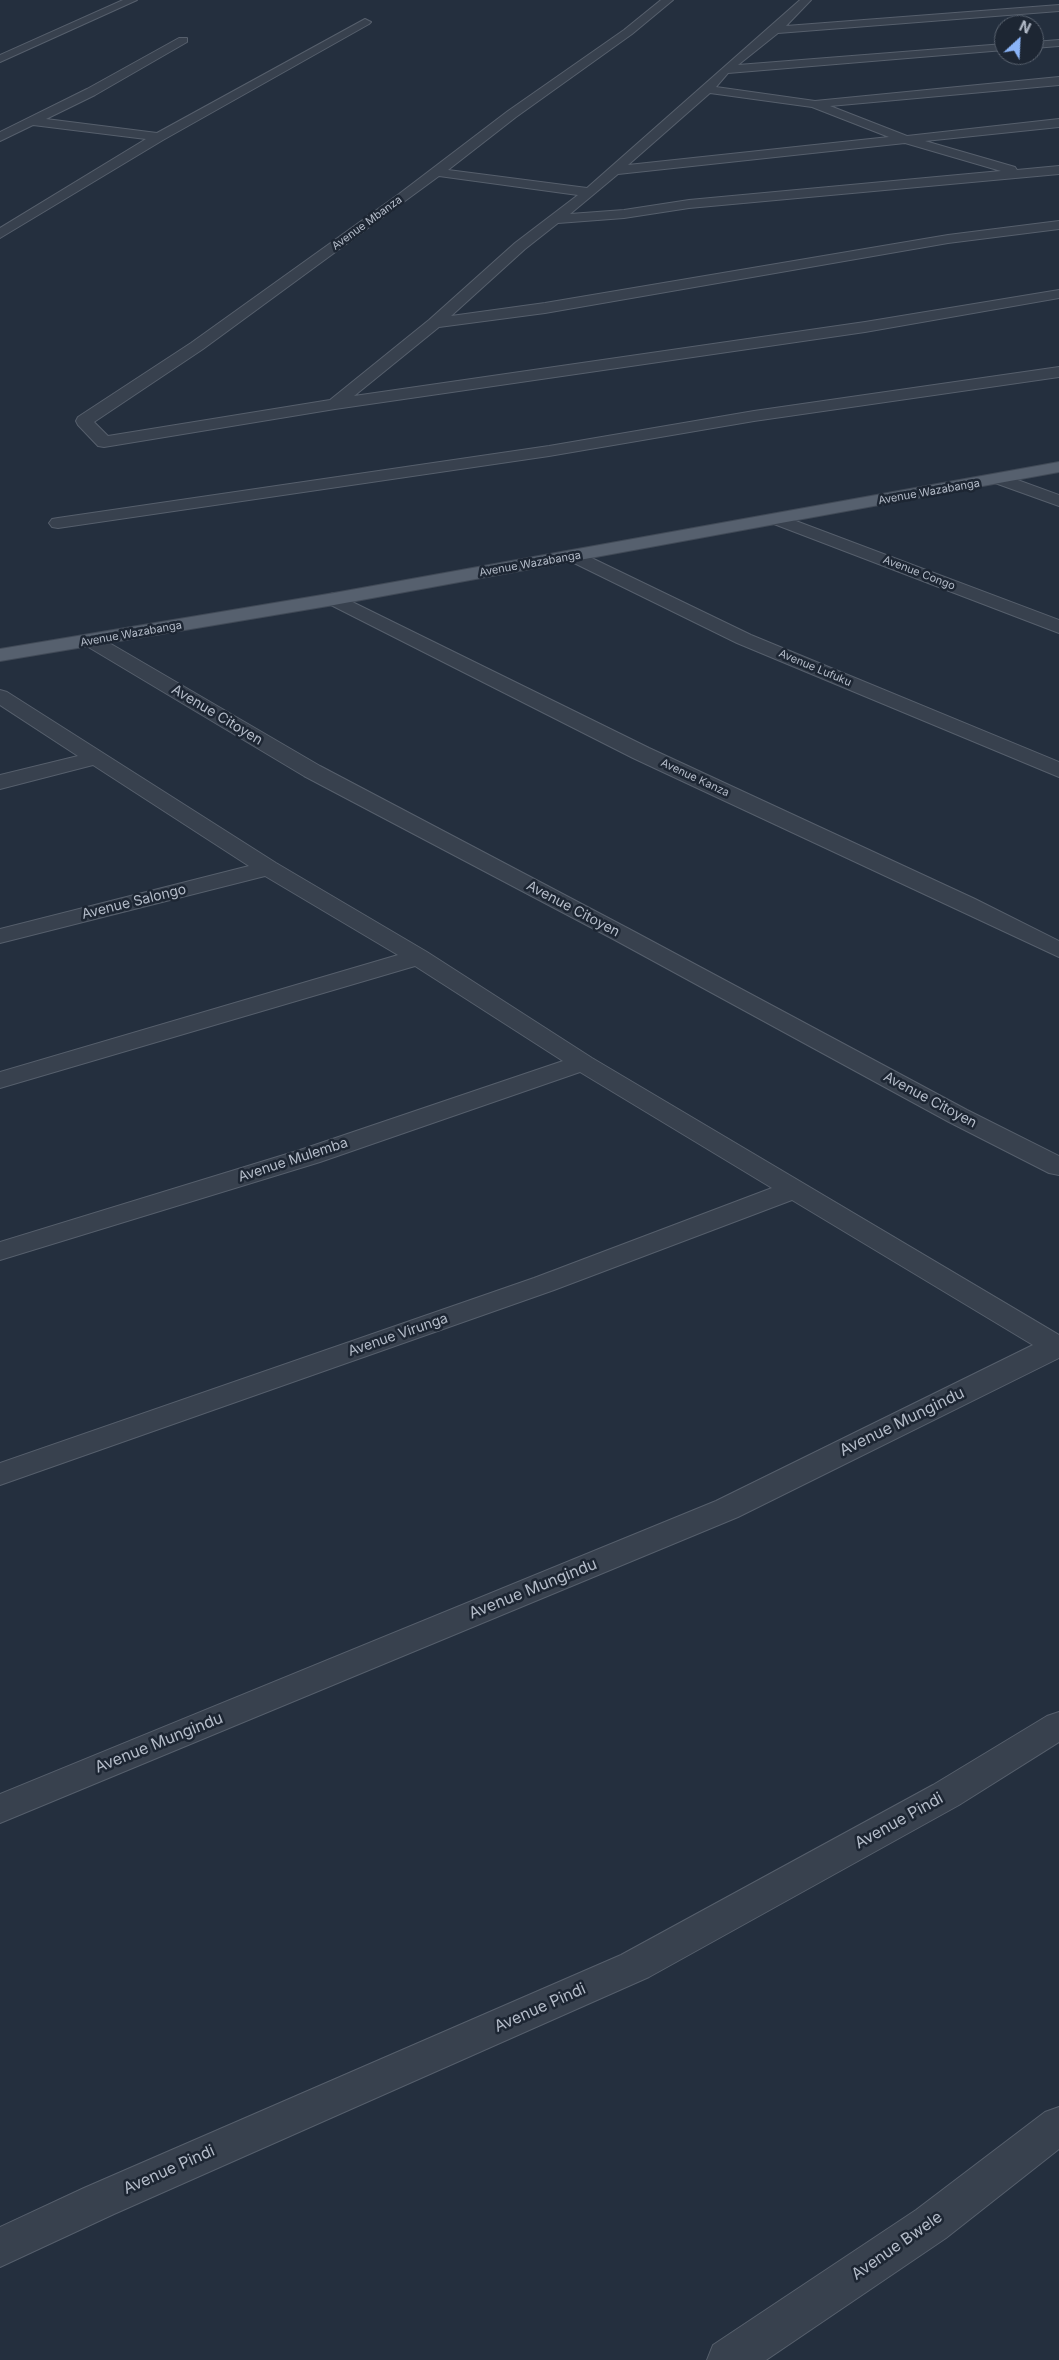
<!DOCTYPE html>
<style>
body{margin:0}
#map{position:relative;width:1059px;height:2360px;overflow:hidden;background:#242f3e;font-family:Inter,sans-serif}
canvas{display:block}
.north{position:absolute;left:994px;top:15px;width:50px;height:50px;box-sizing:border-box;background:#1d2633;border:1px solid #59626f;border-radius:50%;rotate:25deg;font-size:14px;font-weight:700;line-height:20px;text-align:center;color:#b4bcc9}
.north::after{content:'';display:block;margin:auto;width:18px;height:22px;background:#8ab4f8;clip-path:polygon(50% 0,100% 100%,50% 72%,0 100%)}
</style>
<div id="map">
<canvas width="1059" height="2360"></canvas>
<div class="north">N</div>
</div>
<script>
const context = document.querySelector('canvas').getContext('2d');
context.lineJoin = 'round';
const toPath = rows => new Path2D(rows.map(r => 'M' + r).join(''));
function strokePath(path, color, width, dash) { context.strokeStyle = color; context.lineWidth = width; context.lineCap = dash ? 'butt' : 'round'; context.setLineDash(dash || []); context.stroke(path); }
function fillPath(path, color) { context.fillStyle = color; context.fill(path, 'evenodd'); }
function drawText(font, color, halo, rows, align = 'center') {
  context.font = font + ' Inter,sans-serif'; context.lineWidth = 5; context.setLineDash([]); context.textBaseline = 'middle'; context.strokeStyle = halo; context.fillStyle = color; for (const [text, x, y, turn = 0] of rows) {
    context.save(); context.translate(x, y); context.rotate((+turn || 0) * Math.PI / 180); context.textAlign = isNaN(turn) ? turn : align; if (halo) context.strokeText(text, 0, 0); context.fillText(text, 0, 0); context.restore();
  }
}
const minor = toPath([
 [123,0,137,0,0,62,0,55,123,0],
 [661,0,673,0,632,34,516,117,448,170,587,188,800,0,811,0,786,26,1059,5,1059,11,778,33,738,65,1004,44,1004,50,728,73,716,87,815,101,1059,77,1059,85,830,106,907,136,1059,119,1059,127,925,141,1015,167,1017,170,1059,166,1059,174,689,208,624,218,558,223,525,249,451,316,545,303,948,235,1059,221,1059,229,948,243,545,313,439,327,354,396,865,322,1059,290,1059,298,865,332,335,409,104,447,98,446,78,425,76,421,78,417,191,343,399,194,508,111,624,30,661,0],
 [710,93,812,107,889,137,628,165,710,93],
 [905,143,1001,171,689,200,624,210,570,214,618,174,905,143],
 [439,176,578,195,515,243,429,320,330,400,108,436,94,422,203,349,439,176],
 [365,19,371,22,369,24,163,140,0,238,0,228,146,139,33,125,0,141,0,132,87,89,179,38,187,38,187,42,95,95,46,119,157,133,365,19],
 [1059,40,1059,46,1034,48,1034,42,1059,40],
 [1059,367,1059,377,754,421,549,456,58,528,52,527,49,523,52,519,58,518,549,446,754,411,1059,367],
 [1001,474,1059,495,1059,506,995,483,992,479,995,475,1001,474],
 [780,515,1059,620,1059,633,774,524,771,520,774,516,780,515],
 [575,550,751,635,1059,762,1059,777,737,643,568,560,566,556,568,552,575,550],
 [334,593,649,748,975,899,1059,941,1059,957,633,758,327,603,324,599,327,595,334,593],
 [92,635,99,637,320,766,631,930,967,1110,1059,1156,1059,1175,1049,1173,949,1122,615,940,304,776,85,645,82,641,85,637,92,635],
 [0,690,7,692,276,863,427,952,592,1058,1059,1335,1059,1358,738,1517,0,1823,0,1794,716,1501,1033,1345,792,1200,554,1290,0,1485,0,1463,534,1278,772,1188,580,1072,320,1162,0,1260,0,1242,300,1150,563,1061,415,966,0,1088,0,1072,398,955,265,876,0,943,0,929,249,866,93,765,0,789,0,775,78,756,0,705,0,690],
 [1059,1712,1059,1742,959,1805,649,1977,114,2214,0,2267,0,2227,84,2188,621,1955,933,1785,1047,1716,1059,1712],
 [1059,2107,1059,2149,946,2238,766,2360,707,2360,713,2345,916,2210,1045,2112,1059,2107]
]);
const major = toPath([
 [1059,462,1059,472,334,605,0,661,0,649,334,593,1059,462]
]);
strokePath(minor, '#565f6c', 2);
strokePath(major, '#414a57', 2);
fillPath(minor, '#38414e');
fillPath(major, '#56606e');
drawText('11px', '#b4bcc9', '#1d2633', [
 ["Avenue Mbanza",367,223,-36],
 ["Avenue Wazabanga",929,492,-10],
 ["Avenue Wazabanga",530,564,-10],
 ["Avenue Congo",919,573,21],
 ["Avenue Wazabanga",131,634,-10],
 ["Avenue Lufuku",815,668,23],
 ["Avenue Kanza",695,778,25]
]);
drawText('14px', '#b4bcc9', '#1d2633', [
 ["Avenue Citoyen",217,715,31],
 ["Avenue Salongo",134,902,-14],
 ["Avenue Citoyen",573,909,28],
 ["Avenue Citoyen",930,1100,28],
 ["Avenue Mulemba",293,1160,-18],
 ["Avenue Virunga",398,1335,-19]
]);
drawText('16px', '#b4bcc9', '#1d2633', [
 ["Avenue Mungindu",902,1422,-26],
 ["Avenue Mungindu",533,1589,-22],
 ["Avenue Mungindu",159,1743,-22],
 ["Avenue Pindi",899,1821,-29],
 ["Avenue Pindi",540,2008,-24],
 ["Avenue Pindi",169,2170,-24],
 ["Avenue Bwele",897,2246,-35]
]);
</script>
